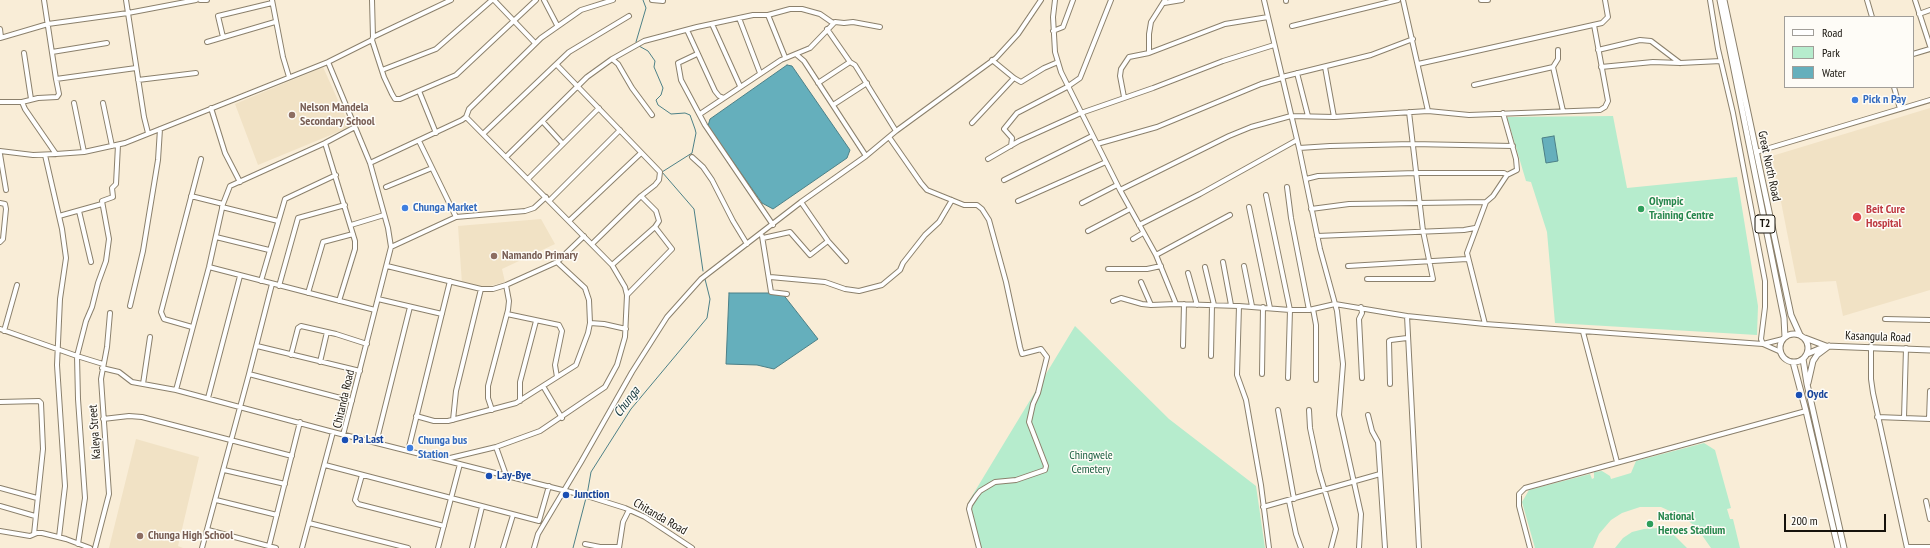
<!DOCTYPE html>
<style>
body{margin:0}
#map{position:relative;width:1930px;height:548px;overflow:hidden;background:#f9edd7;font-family:"PT Sans Narrow",sans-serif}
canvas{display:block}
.legend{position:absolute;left:1784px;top:16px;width:130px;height:72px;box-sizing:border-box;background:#fefcf7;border:1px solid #a19e99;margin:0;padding:5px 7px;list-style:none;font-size:12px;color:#16120b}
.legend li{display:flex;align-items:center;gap:8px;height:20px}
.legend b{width:20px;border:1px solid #a19e99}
.scale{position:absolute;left:1784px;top:514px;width:102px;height:18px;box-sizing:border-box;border:2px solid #16120b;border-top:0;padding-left:5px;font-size:12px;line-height:14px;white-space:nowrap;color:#16120b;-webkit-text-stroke:3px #fefcf7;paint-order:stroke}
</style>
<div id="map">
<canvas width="1930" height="548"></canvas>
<ul class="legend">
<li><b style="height:5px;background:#fff"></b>Road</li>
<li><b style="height:11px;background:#b6eccd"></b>Park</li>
<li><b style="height:11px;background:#65afbc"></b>Water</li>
</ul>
<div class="scale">200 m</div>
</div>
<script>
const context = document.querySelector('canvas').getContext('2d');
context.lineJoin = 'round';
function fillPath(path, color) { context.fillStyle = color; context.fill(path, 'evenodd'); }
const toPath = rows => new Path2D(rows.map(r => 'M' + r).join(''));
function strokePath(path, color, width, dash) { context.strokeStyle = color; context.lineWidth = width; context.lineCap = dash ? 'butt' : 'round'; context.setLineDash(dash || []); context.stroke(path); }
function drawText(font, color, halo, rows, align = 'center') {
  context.font = font + ' "PT Sans Narrow",sans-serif'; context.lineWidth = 3; context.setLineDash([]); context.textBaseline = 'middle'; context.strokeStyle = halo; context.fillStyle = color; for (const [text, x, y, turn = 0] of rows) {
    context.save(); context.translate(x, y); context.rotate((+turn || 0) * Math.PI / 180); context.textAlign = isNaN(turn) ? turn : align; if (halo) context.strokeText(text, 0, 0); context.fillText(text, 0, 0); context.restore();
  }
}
fillPath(toPath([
 [323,67,350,127,258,165,235,104],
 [1930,108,1930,290,1843,316,1836,281,1797,283,1772,156],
 [541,219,555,244,502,269,505,282,486,287,462,284,458,226],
 [136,439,199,457,178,546,183,548,109,548]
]), '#f1e2c5');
fillPath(toPath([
 [1613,116,1627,188,1737,177,1758,306,1757,335,1555,323,1547,232,1531,182,1526,181,1507,117],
 [1075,326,1169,419,1256,486,1265,548,980,548,969,501],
 [1704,443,1715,450,1731,508,1727,509,1730,519,1733,519,1740,548,1711,548,1697,528,1685,518,1661,507,1640,507,1622,513,1611,520,1599,534,1593,548,1535,548,1522,502,1529,490,1590,474,1592,479,1594,478,1594,472,1602,471,1610,476,1611,479,1631,473,1636,461],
 [1658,528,1674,535,1687,548,1615,548,1623,538,1632,532,1644,529]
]), '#b6eccd');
const water = toPath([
 [787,65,792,66,850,150,847,158,773,209,762,203,708,126,710,119,787,65],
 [1554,136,1558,161,1546,163,1542,138,1554,136],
 [729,293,782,293,818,339,774,369,757,365,726,364,729,293]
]);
fillPath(water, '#65afbc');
strokePath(water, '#4d8087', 1);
strokePath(toPath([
 [636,42,646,8,643,0],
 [639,46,648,51,655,61,654,67,663,88,661,95,656,100,658,105,671,114,685,113,690,115,695,129,696,133,692,153,662,172,694,209,703,271],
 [587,495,591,472,631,409,707,318,710,299,705,279],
 [573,548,586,498]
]), '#4d8087', 1);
const minor = toPath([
 [44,0,56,79,136,68],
 [126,0,144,117,148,133],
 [200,0,207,0],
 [272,0,283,57,289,77],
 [372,0,373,37],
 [494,0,535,43],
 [544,0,557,25],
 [652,0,663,1],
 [1055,0,1053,17,1055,52,1061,72,1120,190,1156,255,1176,304],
 [1264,0,1299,148,1320,249,1337,311,1343,364,1339,415,1361,514,1359,548],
 [1286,0,1286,1],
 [1403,0,1428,111],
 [1481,0,1488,0],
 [1710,0,1718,49,1733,113,1765,281,1765,307,1761,339,1763,344,1781,352],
 [1867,0,1872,17],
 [1915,0,1930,46],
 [1164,3,1182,0],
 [1919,14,1930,10],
 [768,15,785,57],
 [739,18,760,73],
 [712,24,740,86],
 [1292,26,1398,0],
 [0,29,1,37],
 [827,29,850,62,855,65,896,131],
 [687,30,715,91,719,96,724,98],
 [1053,31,1063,27,1073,0],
 [223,37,218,16,272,3],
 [0,38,48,24,128,13,196,0],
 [372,40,384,77,392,94,395,99,400,99,456,75,536,0],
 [207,42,275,22],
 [1598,50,1640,40,1651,41,1680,63],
 [52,52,107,43],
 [24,53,31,99],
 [1149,53,1149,34,1151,22,1165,0],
 [697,54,678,63,681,80,705,125,773,225],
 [1913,54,1930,49],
 [797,55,804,61,866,156],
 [612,59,644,41,697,27,753,15,768,15,790,9,802,9,820,14,833,23],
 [992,60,1014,78,1021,82,1044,68,1058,62],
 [328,62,370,163,388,228,391,247,343,435],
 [1418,64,1602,23,1608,17,1605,0],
 [557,65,660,172,659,180,655,185,641,196,592,244],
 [1325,67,1334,117],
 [1553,67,1563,111],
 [1601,67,1653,62,1680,63,1721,61],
 [382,70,436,49,492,0],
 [1297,73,1308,116],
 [1282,77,1371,55,1413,39],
 [138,80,196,73],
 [818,83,850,62],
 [1474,85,1553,67,1558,59,1558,50],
 [1894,87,1900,109],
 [419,91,436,133],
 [1124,97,1120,76,1121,69,1129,57,1149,53,1225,24,1268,17],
 [0,102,22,102,38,98,57,97,59,94,56,79],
 [22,102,25,109,56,154],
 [74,103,84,152],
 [103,103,112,146],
 [833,105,867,83],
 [211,108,225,153,240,182],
 [700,114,781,60,810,48,835,22,844,23,853,22,880,27],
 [466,117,469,109,541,38,581,10,613,0],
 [543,122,563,144],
 [972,123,1014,78],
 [483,134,569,52,629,16],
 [889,137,921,183,927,190,964,205,977,205,982,209,989,220,1006,282,1020,347,1022,354,1041,349,1047,357,1038,393,1033,404,1029,422,1046,466,1045,470,1016,480,995,482,980,491,976,496,970,505,969,509,979,548],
 [419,141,456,217],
 [325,143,355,241,355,249,339,301],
 [1097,144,1157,127,1261,84,1282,78],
 [1011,146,1012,138,1004,129,1017,113,1067,87,1080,78,1111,0],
 [1299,148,1330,146,1412,144,1513,146],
 [0,151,33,155,56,154,84,152,125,143,328,62,372,40,373,37,451,0],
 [1756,152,1930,100],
 [0,154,6,190],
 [45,155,62,229,66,258,60,299,57,365,65,486,59,537],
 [506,157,587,77,612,59,618,64,632,88,652,115],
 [692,157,703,167,712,180,733,221,747,244],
 [988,159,1019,141,1081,113,1153,88,1223,61,1274,45],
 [370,163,462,120,466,117,612,265,625,287,627,295,625,337,617,365,605,387,540,431,496,447,446,459],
 [528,179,599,108],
 [1306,179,1318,176,1416,173,1504,173,1507,175],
 [1004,180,1092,136],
 [386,187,432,168],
 [1287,187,1291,218,1309,310],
 [1120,190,1229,136,1251,127,1291,116,1334,117,1428,111,1469,115,1600,110,1605,107,1608,101,1594,25],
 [1266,195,1290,310,1288,378],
 [191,196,223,204],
 [549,201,620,130],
 [1018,201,1106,162],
 [801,202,828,241,846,261],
 [0,203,5,204,6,209,3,239,0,242],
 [1082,203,1117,185],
 [222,207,278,221],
 [1249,207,1270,308],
 [1311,209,1349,204,1486,202],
 [79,211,91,262],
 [59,216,102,204],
 [569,221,641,153],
 [351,225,384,215],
 [1139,225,1200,194,1297,140],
 [1088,231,1130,209],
 [762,236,771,292,787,294],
 [1317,236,1464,230,1475,228],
 [216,237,269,250],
 [763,238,790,232,810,255,828,241],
 [1133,239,1143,233],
 [391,247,456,217,525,211,534,208,546,197],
 [1156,255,1230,215],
 [1223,262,1231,305],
 [612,265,655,227,659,221,656,211,641,196],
 [387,266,481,289,493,289,506,285,557,262,584,236],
 [1244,266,1252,306],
 [1348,266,1467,259],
 [209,267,375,310],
 [1205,267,1214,305],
 [1108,269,1147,269,1161,266],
 [1188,273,1197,305],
 [770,277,825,282,845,289,859,291,882,285,900,270,903,263,925,235,939,222,952,200],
 [1367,279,1433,279,1423,231,1409,112],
 [261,281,285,199,336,175],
 [1141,282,1151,305],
 [279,286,298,218,345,205],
 [308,293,323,242,353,234],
 [627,295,672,249,655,227],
 [378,299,442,314],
 [1113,301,1121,298,1142,304,1151,305,1176,304,1239,306,1290,310,1309,310,1335,304,1407,316],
 [130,306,143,251,158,160,160,129],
 [1239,306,1237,375,1246,400,1261,485,1269,548],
 [1361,307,1362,313,1359,319,1362,378],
 [1313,309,1316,325,1316,380],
 [507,314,559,325,562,331,555,365,557,377],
 [1885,319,1930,320],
 [590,323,604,324,626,329],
 [1485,324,1467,253,1486,202,1493,196,1507,175,1517,170,1516,159,1503,113],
 [192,327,164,319,161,312,201,159],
 [0,329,77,356,86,321,92,307,98,283,106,261,109,239,102,201,113,197,112,188,116,184,118,145],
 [4,331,17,285],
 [1583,332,1617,462],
 [257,346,360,371],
 [1183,346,1184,304],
 [1871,346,1871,379,1873,393,1907,548],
 [291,355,298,328,301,326,336,334,367,344],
 [1211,356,1212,305],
 [320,362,327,332],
 [102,368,119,372,132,382,176,390,333,432,590,497,625,508,645,517,692,548],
 [249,374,352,401],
 [1262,374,1263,307],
 [143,384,150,337],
 [1390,384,1389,341,1391,340,1407,338],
 [543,386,562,418],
 [176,390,209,267,223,204,230,186,325,143,355,127],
 [208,398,240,276],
 [520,401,520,382,536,321],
 [0,402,39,401,41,403,43,449,34,534],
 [492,410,488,398,488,386,508,310,509,301,506,285],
 [1278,410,1294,499],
 [1309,410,1310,428,1319,471,1336,529,1331,548],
 [1368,415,1372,431,1378,442,1385,548],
 [416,416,434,421,448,421,516,403,576,365,588,333,590,323,589,300,585,288,557,262],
 [1877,417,1930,419],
 [1904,418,1906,348],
 [103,419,129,416,142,417,292,456],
 [1929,419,1930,391],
 [453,420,456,391,481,289],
 [376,443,410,307],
 [496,447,506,475],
 [408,451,450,281],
 [325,465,539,521,549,486],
 [224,470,285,484],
 [362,475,355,500,358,504,444,526],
 [0,488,37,498],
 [216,500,277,515],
 [1289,501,1296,534,1301,548],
 [1926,501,1930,519],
 [0,506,35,516],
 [1263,507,1380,474],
 [309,523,408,548],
 [208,530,276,548],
 [0,531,30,536,37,533,42,533,66,539,90,548],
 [78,544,85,498,78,399,77,356,103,364],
 [585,544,600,547,619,547],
 [269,546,300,422],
 [1907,547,1930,547],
 [95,548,109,494,101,379,107,347,110,313],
 [202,548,249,374,272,284],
 [302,548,333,432],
 [438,548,460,464],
 [472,548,482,507],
 [503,548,513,515],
 [534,548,538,534,581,462,632,372,667,317,701,279,801,202,866,156,896,131,996,58,1018,34,1041,0],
 [619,548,623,522,629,510],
 [1419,548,1407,316,1485,324,1763,344,1783,339],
 [1530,548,1519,506,1519,494,1525,488,1806,411]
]);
const major = toPath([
 [1720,0,1784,318,1785,337],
 [1724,0,1791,315,1800,335],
 '1780 348a14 14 0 1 1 28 0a14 14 0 1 1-28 0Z',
 [1805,338,1826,346],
 [1807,354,1826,346,1930,350],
 [1803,359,1807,384,1844,548],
 [1793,362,1806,411,1838,548],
 [1808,383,1813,361,1817,355,1829,346]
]);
strokePath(minor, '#8b806c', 6);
strokePath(major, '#8b806c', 7);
strokePath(minor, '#fff', 4);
strokePath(major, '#fff', 5);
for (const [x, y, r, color] of [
 [1855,100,4,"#3f7fe0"],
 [292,115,4,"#8d6e63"],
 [405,208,4,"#3f7fe0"],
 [1641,209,4,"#2e9e5b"],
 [1857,217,5,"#e0444e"],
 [494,256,4,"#8d6e63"],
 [1799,395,4,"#1a4fb4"],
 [345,440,4,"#1a4fb4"],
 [410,448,4,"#3f7fe0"],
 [489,476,4,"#1a4fb4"],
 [566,495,4,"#1a4fb4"],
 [1650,524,4,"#2e9e5b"],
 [140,536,4,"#8d6e63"]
]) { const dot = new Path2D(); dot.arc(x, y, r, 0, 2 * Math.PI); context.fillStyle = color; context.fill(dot); strokePath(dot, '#fefcf7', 1.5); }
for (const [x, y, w] of [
 [1765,224,20]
]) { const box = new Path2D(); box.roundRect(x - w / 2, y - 9, w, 18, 3); context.fillStyle = '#fefcf7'; context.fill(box); strokePath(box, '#16120b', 1); }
drawText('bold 11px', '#16120b', null, [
 ["T2",1765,224]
]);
drawText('bold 12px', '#366cbe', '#fefcf7', [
 ["Pick n Pay",1863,100],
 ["Chunga Market",413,208],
 ["Chunga bus",418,441],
 ["Station",418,455]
], 'left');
drawText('bold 12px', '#785e54', '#fefcf7', [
 ["Nelson Mandela",300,108],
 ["Secondary School",300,122],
 ["Namando Primary",502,256],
 ["Chunga High School",148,536]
], 'left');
drawText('12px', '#16120b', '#fefcf7', [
 ["Great North Road",1769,166,78],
 ["Kasangula Road",1878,337,2],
 ["Chitanda Road",344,399,-77],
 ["Kaleya Street",95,432,-94],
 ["Chitanda Road",660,517,30]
]);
drawText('bold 12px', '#27864d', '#fefcf7', [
 ["Olympic",1649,202],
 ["Training Centre",1649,216],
 ["National",1658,517],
 ["Heroes Stadium",1658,531]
], 'left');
drawText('bold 12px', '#be3a42', '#fefcf7', [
 ["Beit Cure",1866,210],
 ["Hospital",1866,224]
], 'left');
drawText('bold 12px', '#164399', '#fefcf7', [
 ["Oydc",1807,395],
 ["Pa Last",353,440],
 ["Lay-Bye",497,476],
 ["Junction",574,495]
], 'left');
drawText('12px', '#185c3e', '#fefcf7', [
 ["Chingwele",1091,456],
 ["Cemetery",1091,470]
]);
drawText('italic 13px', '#11363c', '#fefcf7', [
 ["Chunga",627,402,-53]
]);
</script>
